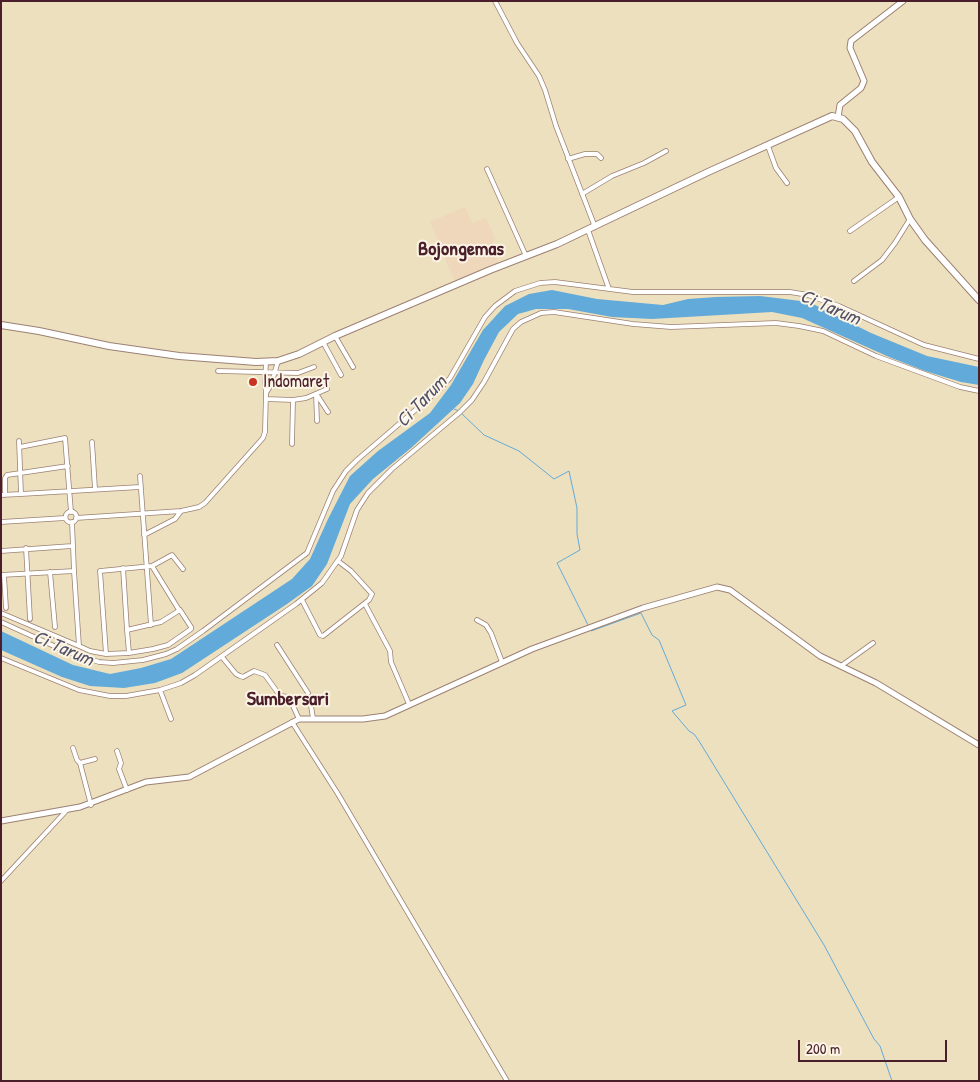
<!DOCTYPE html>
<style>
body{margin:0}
#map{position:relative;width:980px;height:1082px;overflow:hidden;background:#ede0be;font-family:"Patrick Hand",sans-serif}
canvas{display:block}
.frame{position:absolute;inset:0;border:2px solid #4a1f2b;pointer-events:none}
.scale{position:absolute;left:798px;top:1040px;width:149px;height:22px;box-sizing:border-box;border:2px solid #4a1f2b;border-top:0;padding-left:6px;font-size:15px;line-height:18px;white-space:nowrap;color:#4a1f2b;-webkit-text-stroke:4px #fcf5e5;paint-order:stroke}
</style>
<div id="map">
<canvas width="980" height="1082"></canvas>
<div class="frame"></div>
<div class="scale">200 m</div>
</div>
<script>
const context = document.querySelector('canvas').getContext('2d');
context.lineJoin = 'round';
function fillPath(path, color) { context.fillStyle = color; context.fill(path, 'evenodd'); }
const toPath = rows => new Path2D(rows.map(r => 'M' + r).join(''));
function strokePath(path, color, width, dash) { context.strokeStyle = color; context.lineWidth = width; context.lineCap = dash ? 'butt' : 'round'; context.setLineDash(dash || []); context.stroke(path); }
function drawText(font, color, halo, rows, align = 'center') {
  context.font = font + ' "Patrick Hand",sans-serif'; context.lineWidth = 4; context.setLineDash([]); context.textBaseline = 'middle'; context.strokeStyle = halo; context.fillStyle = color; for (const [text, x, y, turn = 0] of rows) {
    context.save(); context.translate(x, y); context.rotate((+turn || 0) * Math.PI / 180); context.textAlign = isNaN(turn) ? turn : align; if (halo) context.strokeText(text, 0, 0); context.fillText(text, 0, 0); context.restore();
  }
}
fillPath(toPath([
 [465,207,472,223,486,218,495,238,492,246,499,263,455,282,430,222]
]), '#eed7bb');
fillPath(toPath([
 [552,290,597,299,663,305,688,299,716,297,760,296,809,302,871,333,927,356,979,367,979,385,961,382,925,371,889,357,802,318,772,312,652,319,612,317,568,309,536,309,518,314,499,332,484,360,473,384,460,403,411,448,373,479,350,504,327,564,312,586,287,604,182,673,155,683,124,688,90,686,62,677,1,650,1,631,73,665,110,674,141,668,171,659,292,579,310,559,328,519,350,476,378,451,430,413,451,385,483,330,505,306,529,294]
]), '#62aad9');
strokePath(toPath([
 [454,409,459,411,484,435,519,451,554,479,569,471,577,508,577,534,580,550,557,563,589,627],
 [591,630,591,631,641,613,652,635,659,640,686,705,672,711,689,731,694,734,699,741,824,945,874,1039,880,1046,892,1081]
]), '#62aad9', 1);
strokePath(toPath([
 [308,693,311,706]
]), '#ccb9a1', 4, [4, 2]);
const minor = toPath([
 [495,1,517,43,539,76,545,90,556,126,595,227],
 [768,146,776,168,787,183],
 [568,159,585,154,597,154,601,158],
 [487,169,526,256],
 [582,194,612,176,644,163,666,151],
 [588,230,609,289],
 [850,231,899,197],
 [854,281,882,260,895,243,910,219],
 [335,336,353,367],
 [323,342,341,375],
 [266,362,265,383,266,393,271,385,278,361],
 [218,371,298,373,314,367],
 [316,394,317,421],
 [317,395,328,412],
 [266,399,293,400,306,398,327,389],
 [92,442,95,489],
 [292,444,293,400],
 [20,447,65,438,71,512],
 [140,476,151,625],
 [21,494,140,487],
 [1,495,21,494,19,441],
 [5,495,5,478,7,475,68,466],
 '65.5 517a5.5 5.5 0 1 1 11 0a5.5 5.5 0 1 1-11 0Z',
 [76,518,181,511,199,507,205,503,263,438,265,432,266,393],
 [1,522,65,518],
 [144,535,175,519,181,511],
 [26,548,30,619],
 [1,551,72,546],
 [152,566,172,555,183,569],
 [123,568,127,630],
 [74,571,79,646,90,651,106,654,129,653],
 [50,572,55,627],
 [1,575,74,571,72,522],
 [4,575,6,608],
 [302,600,320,635,323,636,369,600,372,594,351,571,338,561],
 [365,604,390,651,391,662,409,704],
 [180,610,191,627,191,629,168,645,153,649,129,653,127,630,161,622,180,610],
 [1,613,79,646],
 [477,620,486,625,491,633,502,662],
 [1,622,65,651,99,662,113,663,143,660,166,654,177,649,203,631,307,553,333,491,346,471,357,460,441,388,450,378,485,317,495,306,515,291,540,283,555,282,633,292,790,292,808,295,839,306,924,345,979,359],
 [277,645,308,693],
 [106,654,100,571,152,566,179,610],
 [222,657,236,674,240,676,243,677,254,671,265,675,278,693,281,696,289,697,299,719],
 [1,658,79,690,110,696,126,696,160,690,181,683,195,675,296,604,322,583,341,556,357,510,368,493,392,469,459,413,472,400,484,382,513,329,521,322,541,313,554,312,633,324,671,327,776,323,799,326,823,331,876,356,960,387,979,391],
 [841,666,873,643],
 [160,690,171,719],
 [311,706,313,718],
 [292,722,338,794,507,1081],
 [73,748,77,760,80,763,91,805],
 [117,751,121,763,119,769,127,790],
 [80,763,95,759],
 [1,881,67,810]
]);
const tertiary = toPath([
 [838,117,840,105,861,88,864,81,850,48,851,41,903,1],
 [1,821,80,807,146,782,189,777,299,719,363,719,385,716,532,649,643,608,717,587,730,590,820,656,876,683,979,745]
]);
const primary = toPath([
 [1,325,39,331,109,346,179,356,256,362,278,361,299,354,335,336,490,270,557,244,708,172,832,116,843,119,855,131,872,162,899,197,910,219,925,240,979,300]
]);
strokePath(minor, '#9c8074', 5.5);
strokePath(tertiary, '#9c8074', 7);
strokePath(primary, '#9c8074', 8);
strokePath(minor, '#fff', 4);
strokePath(tertiary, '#fff', 5);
strokePath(primary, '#fff', 6);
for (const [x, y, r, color] of [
 [253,382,5,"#c8321e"]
]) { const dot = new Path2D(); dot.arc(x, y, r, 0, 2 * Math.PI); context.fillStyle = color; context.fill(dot); strokePath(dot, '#fcf5e5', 2); }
drawText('18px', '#4a1f2b', '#fcf5e5', [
 ["Indomaret",263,382]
], 'left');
drawText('italic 19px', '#525068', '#fcf5e5', [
 ["Ci Tarum",830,308,23],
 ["Ci Tarum",422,402,-46],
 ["Ci Tarum",63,649,23]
]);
drawText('bold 20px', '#4a1f2b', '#fcf5e5', [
 ["Bojongemas",461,250],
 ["Sumbersari",288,700]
]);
</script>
